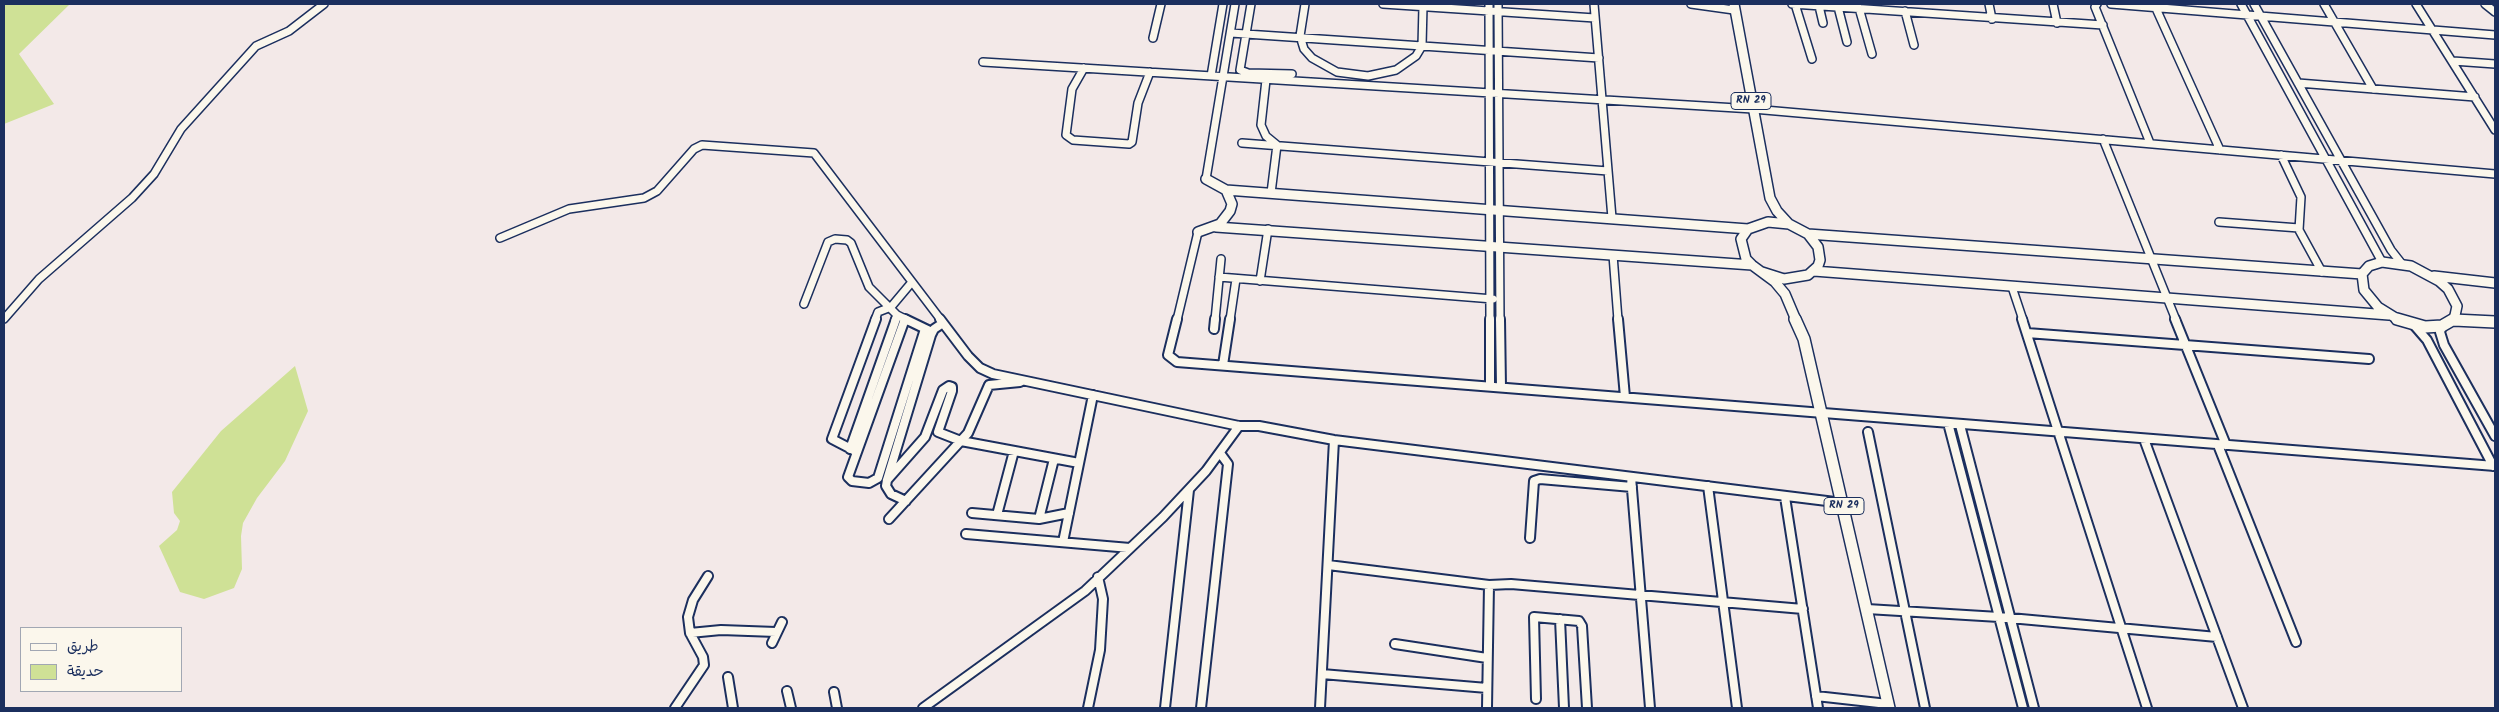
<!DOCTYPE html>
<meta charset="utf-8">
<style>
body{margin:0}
#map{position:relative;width:2499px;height:712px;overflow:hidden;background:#f3e9e8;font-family:Kalam,"Playpen Sans Arabic",sans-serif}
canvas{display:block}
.frame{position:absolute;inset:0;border:5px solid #1b2f5e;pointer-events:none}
.legend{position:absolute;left:20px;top:627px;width:162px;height:65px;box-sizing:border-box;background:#fbf7ec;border:1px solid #a1a7b3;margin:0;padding:6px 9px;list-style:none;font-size:15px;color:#1b2f5e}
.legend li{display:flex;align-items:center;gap:10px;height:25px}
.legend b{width:25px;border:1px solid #a1a7b3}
</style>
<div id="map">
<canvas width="2499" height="712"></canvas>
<div class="frame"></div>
<ul class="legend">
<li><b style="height:6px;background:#fbf7ec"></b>طريق</li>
<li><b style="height:14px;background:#cfe196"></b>حديقة</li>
</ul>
</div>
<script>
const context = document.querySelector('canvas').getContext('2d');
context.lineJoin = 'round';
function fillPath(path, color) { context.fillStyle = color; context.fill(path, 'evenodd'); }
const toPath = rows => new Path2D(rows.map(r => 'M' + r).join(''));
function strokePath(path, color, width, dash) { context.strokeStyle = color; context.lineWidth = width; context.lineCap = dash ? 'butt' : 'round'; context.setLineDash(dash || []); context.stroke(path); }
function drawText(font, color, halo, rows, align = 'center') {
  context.font = font + ' Kalam,sans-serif'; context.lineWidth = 4; context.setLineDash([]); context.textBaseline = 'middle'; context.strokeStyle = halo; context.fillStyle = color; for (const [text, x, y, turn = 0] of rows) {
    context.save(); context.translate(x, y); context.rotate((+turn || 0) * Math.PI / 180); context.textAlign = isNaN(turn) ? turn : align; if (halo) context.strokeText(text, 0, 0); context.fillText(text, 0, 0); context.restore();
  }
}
fillPath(toPath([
 [4,4,70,4,19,54,54,104,4,124],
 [295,366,308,411,285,461,257,498,243,523,241,536,242,569,234,588,204,599,180,592,159,546,177,530,180,521,174,513,172,492,221,431]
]), '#cfe196');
const minorFar1 = toPath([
 [1251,4,1240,70,1248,73,1292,74],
 [1305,4,1300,36,1304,49,1312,58,1337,72,1368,76,1396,70,1416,56,1422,46,1423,6],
 [1383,4,1595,18],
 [1489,4,1490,320],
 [1498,4,1500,320],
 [1594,4,1612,218],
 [1691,4,1734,10],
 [1792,4,2103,25],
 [1795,4,1812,59],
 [1989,4,1992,19],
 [2053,4,2057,23],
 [2097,4,2095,7,2150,143],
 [2111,4,2495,35],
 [2154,4,2220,150],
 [2241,4,2382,262],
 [2254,4,2391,250,2402,264],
 [2324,4,2373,89],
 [2416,4,2495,130],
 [2485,4,2495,12],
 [1819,6,1823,23],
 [1838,7,1847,42],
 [1859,8,1872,54],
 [1905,11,1914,45],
 [1231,33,1599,58],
 [1153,38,1161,4],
 [2453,61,2495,64],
 [983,62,1753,109,2495,174],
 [1084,68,1072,89,1066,135,1073,140,1129,144,1132,142,1138,103,1150,72],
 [1211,76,1223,4],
 [1266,80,1261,125,1266,136,1277,145,1271,193],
 [2298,83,2475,97],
 [2103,139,2176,320],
 [1242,143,1608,171],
 [2281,155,2301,197,2299,230,2322,272],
 [1206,179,1235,4],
 [2219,222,2299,228],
 [500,238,569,209,644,198,657,191,694,149,702,145,814,153,941,320],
 [1613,255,1618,320],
 [1219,277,1493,299],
 [1260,281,1268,229],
 [2012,287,2023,320],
 [804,304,828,242,835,239,847,240,851,243,869,287,897,315,907,320],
 [4,319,39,279,132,198,154,174,181,129,256,46,289,31,324,4],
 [875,320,878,312,891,307,912,282],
 [895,320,897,315],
 [1177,320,1198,232],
 [1215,320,1221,259],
 [1230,320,1236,279]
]);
const minor = toPath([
 [905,319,932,332],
 [905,319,848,477,852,481,869,483,878,478,925,329],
 [940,319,968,356,980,368,993,374,1239,426,1259,426,1334,440,1843,503],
 [1177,319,1168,355,1177,362,2495,466],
 [1490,319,1490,386],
 [1500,319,1501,387],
 [1618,319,1625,397],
 [2022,319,2147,708],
 [2175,319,2226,445],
 [2414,325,2427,340,2493,466],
 [2442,326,2440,332,2444,345,2495,436],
 [1214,329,1215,319],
 [2027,333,2369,359],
 [1223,365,1230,319],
 [1948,423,2023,708],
 [1960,425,2034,708],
 [1868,432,1925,708],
 [2144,439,2243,708],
 [2218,445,2296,642],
 [850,449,896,319],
 [857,452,832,439,876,319],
 [1631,477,1650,708],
 [887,480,925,437,943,390,949,386,952,387,952,391,938,432,961,441,1079,463],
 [1708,486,1737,708],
 [1785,497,1818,708],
 [906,501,891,494,886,486,887,480,931,335,934,329,943,323],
 [972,513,1039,519,1069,513],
 [997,515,1014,451],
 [889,519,968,433,989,385,1020,382],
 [1039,519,1054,459],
 [966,534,1130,548],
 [1530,538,1534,481,1540,479,1632,487],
 [1063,542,1093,395],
 [1328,565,1489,585,1511,584,1803,609],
 [1867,609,1999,617,2217,637],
 [1560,619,1564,708],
 [690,633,721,630,776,632],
 [772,643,782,622],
 [1395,644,1487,658],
 [1322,674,1487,688],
 [728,677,733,708],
 [787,691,791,708],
 [834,692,837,708],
 [1816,696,1888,704],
 [1536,699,1534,617,1579,621,1582,626,1587,708],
 [675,708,704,665,703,657,690,633,688,617,693,600,708,576],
 [923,708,1085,591,1163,517,1206,471,1239,426],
 [1088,708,1100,650,1103,599,1098,577],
 [1165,708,1189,490],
 [1201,708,1228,464,1220,453],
 [1320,708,1334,440],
 [1487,708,1489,585]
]);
const majorFar1 = toPath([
 [1734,4,1770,198,1777,211,1788,223],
 [1226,190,1748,229],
 [1216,227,1752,265],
 [1198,232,1220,224,1230,211,1232,204,1226,190,1206,179],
 [1808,234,2362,274],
 [1814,271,2389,315],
 [1762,272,1784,279,1808,275,1818,266,1820,260,1818,247,1808,234,1789,224,1768,222,1748,229,1741,239,1746,259,1752,265,1775,282,1785,294,1796,320],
 [2434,276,2495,283],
 [2399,320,2378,307,2364,290,2362,274,2369,266,2382,262,2411,266,2439,281,2448,289,2457,306,2454,320]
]);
const major = toPath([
 [1795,319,1804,339,1889,708],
 [2397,319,2425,327,2442,326,2454,319],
 [2454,320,2495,322]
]);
strokePath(minorFar1, '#1b2f5e', 10);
strokePath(minor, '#1b2f5e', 12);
strokePath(majorFar1, '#1b2f5e', 12);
strokePath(major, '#1b2f5e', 14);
strokePath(minorFar1, '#fbf7ec', 7);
strokePath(minor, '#fbf7ec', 8);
strokePath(majorFar1, '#fbf7ec', 9);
strokePath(major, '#fbf7ec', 11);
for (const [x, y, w] of [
 [1751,101,40],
 [1844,506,40]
]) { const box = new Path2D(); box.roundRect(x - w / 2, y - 8.5, w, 17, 4); context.fillStyle = '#fbf7ec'; context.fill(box); strokePath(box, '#1b2f5e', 1); }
drawText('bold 11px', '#1b2f5e', null, [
 ["RN 29",1751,101],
 ["RN 29",1844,506]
]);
</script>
